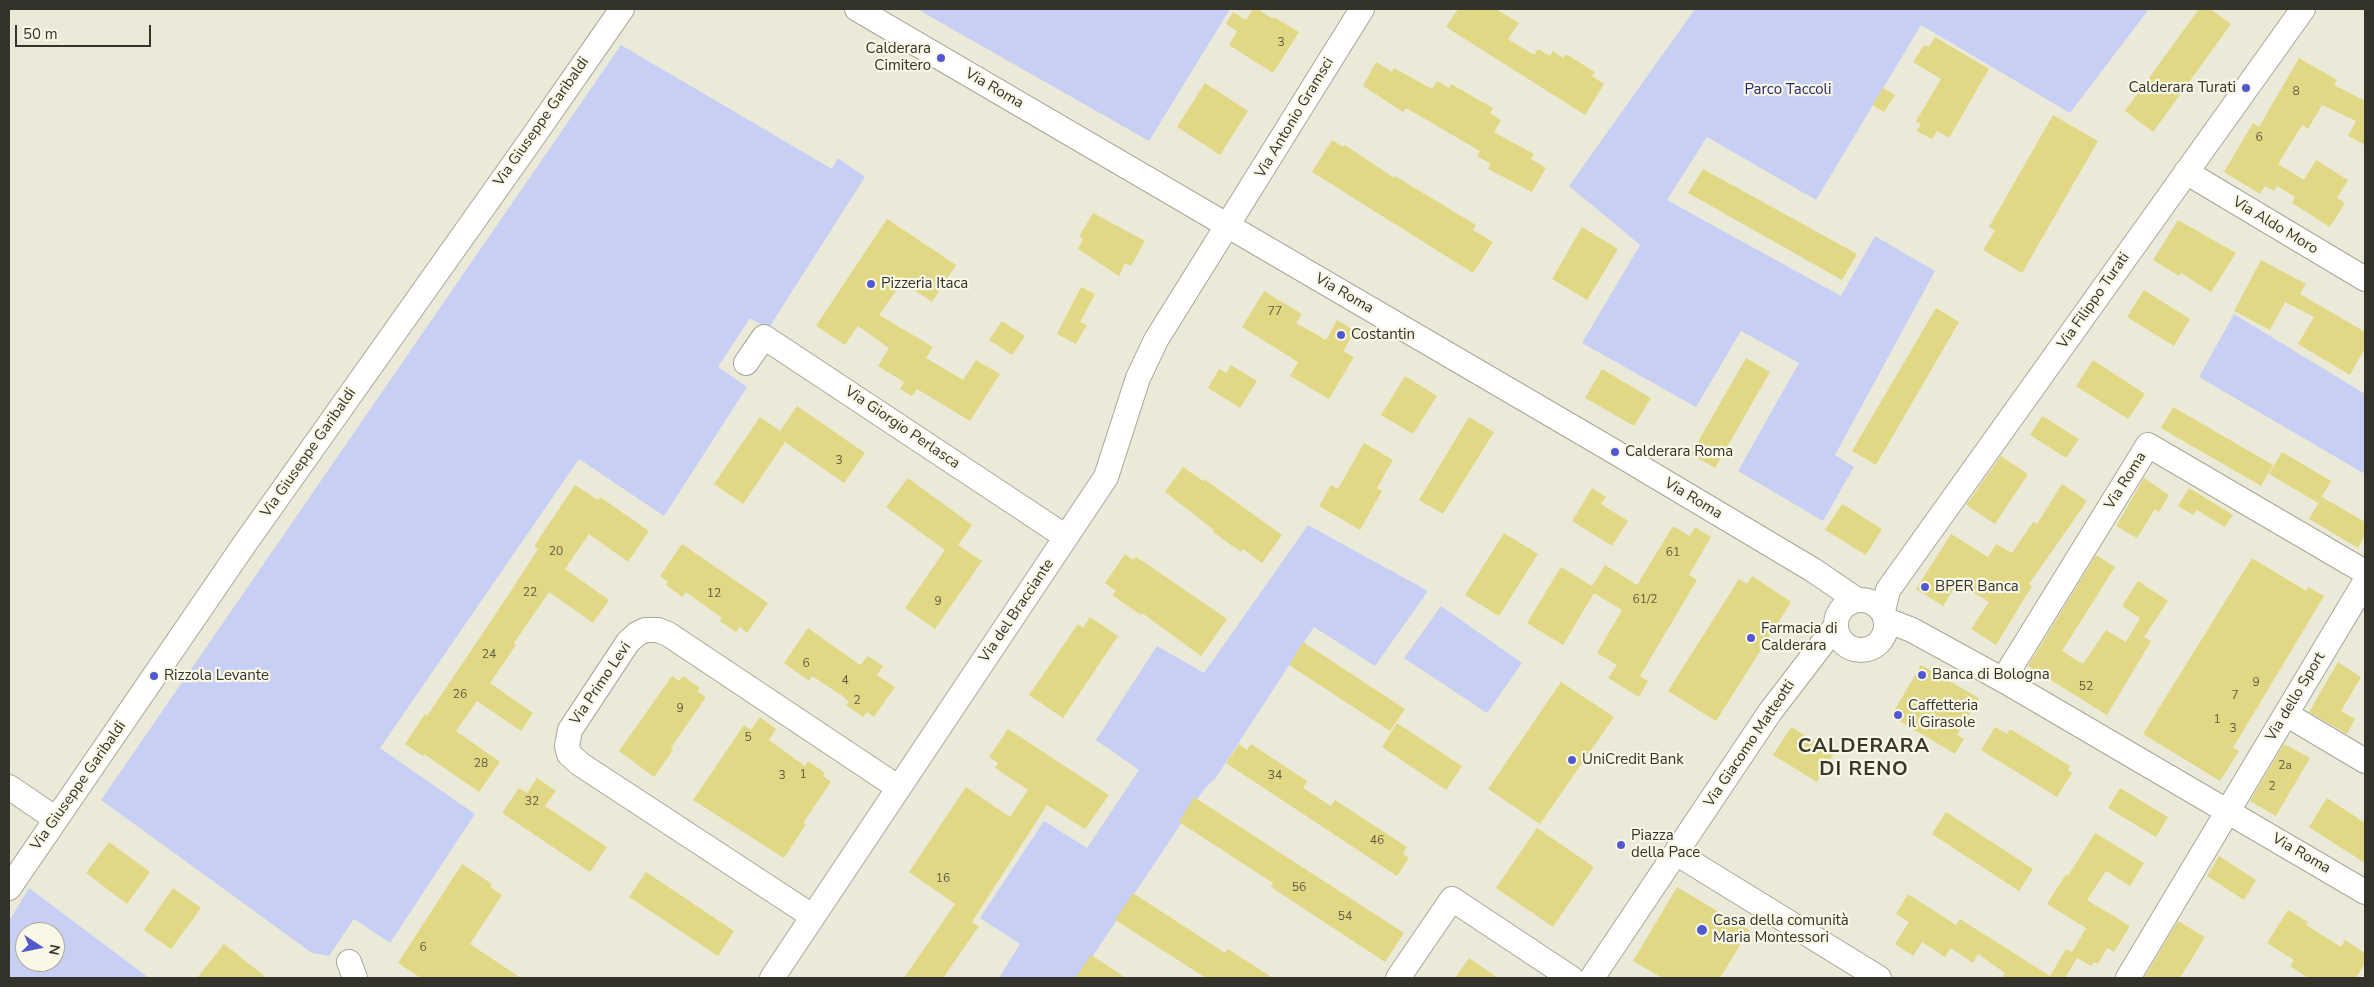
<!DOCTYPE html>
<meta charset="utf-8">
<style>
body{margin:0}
#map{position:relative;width:2374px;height:987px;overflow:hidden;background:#ebead8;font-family:"Nunito Sans",sans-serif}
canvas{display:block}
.frame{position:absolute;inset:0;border:10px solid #33332c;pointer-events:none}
.north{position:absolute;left:15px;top:922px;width:50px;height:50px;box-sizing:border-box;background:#f9f7e5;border:1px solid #aaa99b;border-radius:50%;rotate:101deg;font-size:14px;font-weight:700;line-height:20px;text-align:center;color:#33332c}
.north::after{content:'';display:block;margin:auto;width:18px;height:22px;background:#5259d0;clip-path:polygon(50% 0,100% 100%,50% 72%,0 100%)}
.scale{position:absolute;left:15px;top:25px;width:136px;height:22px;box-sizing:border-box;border:2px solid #33332c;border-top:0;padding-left:6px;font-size:15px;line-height:18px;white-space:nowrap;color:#33332c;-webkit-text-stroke:4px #f9f7e5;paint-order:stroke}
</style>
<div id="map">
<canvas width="2374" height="987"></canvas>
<div class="frame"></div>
<div class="north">N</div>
<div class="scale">50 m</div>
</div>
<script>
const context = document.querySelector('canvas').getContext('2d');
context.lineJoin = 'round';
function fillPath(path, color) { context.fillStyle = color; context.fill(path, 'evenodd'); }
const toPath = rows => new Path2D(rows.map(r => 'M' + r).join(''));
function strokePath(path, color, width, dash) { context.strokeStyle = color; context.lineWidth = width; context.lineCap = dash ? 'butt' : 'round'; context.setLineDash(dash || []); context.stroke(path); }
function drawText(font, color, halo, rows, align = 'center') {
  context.font = font + ' "Nunito Sans",sans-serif'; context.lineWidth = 4.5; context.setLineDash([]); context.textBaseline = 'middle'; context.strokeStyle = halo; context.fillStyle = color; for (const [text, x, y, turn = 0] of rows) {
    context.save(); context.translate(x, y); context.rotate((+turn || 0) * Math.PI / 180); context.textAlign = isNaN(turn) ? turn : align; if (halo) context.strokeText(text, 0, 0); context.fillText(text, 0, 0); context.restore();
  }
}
fillPath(toPath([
 [917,9,1230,9,1149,141],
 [1695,9,2149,9,2070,113,1921,25,1816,200,1707,137,1667,200,1841,296,1875,236,1935,271,1835,455,1854,467,1823,521,1738,471,1799,363,1741,331,1696,407,1582,343,1640,245,1569,186],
 [621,45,832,169,838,158,865,177,768,329,750,318,718,367,747,387,664,516,579,459,380,748,475,814,390,943,354,919,329,956,312,953,101,800],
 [2234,314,2365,394,2365,474,2199,377],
 [1308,525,1428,591,1375,666,1314,627,1215,779,1205,788,1078,978,999,978,1020,944,980,918,1044,821,1087,848,1139,770,1096,740,1157,646,1204,673],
 [1441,606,1522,663,1487,713,1404,658],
 [29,888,149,978,9,978,9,921],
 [25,932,55,932,55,962,25,962]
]), '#c7cff4');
fillPath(toPath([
 [1253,9,1257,9,1273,19,1274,17,1299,32,1273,73,1229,45,1237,31,1226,24,1233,12,1246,20],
 [1458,9,1496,9,1519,23,1508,39,1534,55,1538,49,1550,56,1553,51,1563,58,1566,54,1595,72,1592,76,1604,84,1585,115,1446,27],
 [2199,9,2210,9,2231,24,2153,132,2125,111],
 [1935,37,1989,69,1949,138,1937,131,1932,139,1917,131,1921,124,1916,121,1941,79,1913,62,1924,45,1929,47],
 [2299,58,2337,80,2334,85,2365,101,2365,145,2348,136,2356,121,2322,105,2308,129,2302,125,2278,164,2304,180,2316,160,2348,180,2337,198,2345,203,2330,227,2292,203,2295,197,2277,186,2274,191,2265,186,2260,194,2224,172,2253,123,2259,127],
 [1376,62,1392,72,1394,68,1432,89,1437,81,1449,88,1451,84,1493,108,1490,113,1501,120,1494,132,1534,154,1531,159,1546,168,1532,192,1488,169,1491,164,1477,156,1480,151,1406,108,1403,112,1363,86],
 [1205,83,1248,111,1220,155,1177,127],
 [1883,88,1895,95,1884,112,1872,105],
 [2053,115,2098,141,2022,273,1983,250,1995,230,1989,227],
 [1332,140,1343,147,1345,145,1394,178,1395,176,1476,225,1473,230,1493,242,1473,273,1312,172],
 [1703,169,1857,254,1842,280,1688,193],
 [1093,213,1145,241,1131,266,1125,263,1119,276,1078,249,1083,239,1079,237],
 [887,219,956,265,932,302,902,282,879,315,933,347,926,358,963,380,976,360,1000,374,970,421,917,389,912,396,900,389,904,382,878,366,889,348,858,326,845,345,816,326],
 [2178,220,2236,253,2211,292,2181,273,2179,276,2153,260],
 [1582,227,1618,249,1587,300,1552,279],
 [2261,260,2306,284,2300,294,2365,332,2365,348,2350,375,2298,344,2314,317,2285,302,2270,330,2234,311],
 [1081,287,1095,294,1080,322,1087,325,1076,344,1057,334],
 [2144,290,2190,319,2174,346,2127,317],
 [1264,291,1302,314,1296,323,1326,340,1337,320,1355,331,1343,351,1354,357,1329,399,1290,376,1298,362,1242,327],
 [1936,308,1959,322,1876,465,1852,451],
 [1002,321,1025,336,1012,355,989,340],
 [1746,358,1770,372,1715,468,1691,454],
 [2093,360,2145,394,2128,419,2076,386],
 [1231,365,1257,381,1240,408,1208,388,1219,369,1226,373],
 [1602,369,1651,398,1634,426,1585,398],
 [1405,376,1437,396,1413,434,1381,415],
 [797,406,865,453,844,483,785,442,743,504,714,484,760,417,780,431],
 [2173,407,2273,465,2261,486,2161,428],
 [2042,416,2079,439,2066,458,2030,435],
 [1469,417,1494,432,1443,514,1419,500],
 [1364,443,1393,460,1377,488,1382,491,1360,530,1319,506,1331,485,1338,489],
 [2282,452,2331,481,2318,503,2269,474],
 [2001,456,2028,474,1995,524,1966,505],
 [1183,467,1203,481,1204,479,1282,535,1262,563,1243,549,1241,552,1213,532,1214,530,1165,492],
 [908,478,972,525,958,545,982,561,935,629,905,608,945,550,886,507],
 [2144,478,2169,495,2159,512,2155,509,2137,538,2116,526],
 [2062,484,2087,501,2029,584,2032,586,1996,645,1971,629,1989,602,1957,583,1943,606,1916,589,1951,534,1988,557,1996,544,2012,553,2033,522,2037,524],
 [575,485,598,500,600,497,649,531,628,562,589,534,565,569,609,600,593,623,549,592,514,643,516,645,490,683,533,713,521,731,477,701,456,731,500,762,479,792,424,754,423,756,405,744,425,714,427,716,501,606,538,549,534,546],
 [1592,488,1606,497,1601,504,1628,521,1612,546,1572,521],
 [2189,488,2233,515,2225,527,2197,510,2193,515,2178,506],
 [2322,497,2365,522,2365,535,2358,548,2309,519],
 [1842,504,1882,529,1866,555,1825,530],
 [1673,526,1690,536,1695,527,1711,537,1689,575,1697,580,1640,676,1648,681,1639,697,1608,678,1617,665,1597,653,1622,610,1594,593,1563,645,1527,623,1561,567,1592,586,1605,565,1637,585],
 [1504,533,1538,554,1499,616,1465,595],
 [682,544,768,603,747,633,740,627,736,632,720,621,722,618,686,592,682,597,666,585,668,582,660,576],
 [1125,554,1133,560,1136,557,1147,564,1227,619,1201,656,1142,613,1141,615,1112,595,1116,591,1105,583],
 [2096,555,2115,567,2062,651,2083,664,2106,630,2126,642,2140,618,2122,606,2138,581,2168,601,2144,637,2151,641,2107,715,2028,666],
 [2252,558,2306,591,2308,587,2324,596,2233,748,2239,751,2220,781,2143,734],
 [1752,576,1791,602,1716,721,1668,691,1739,579,1747,584],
 [1090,617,1118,636,1063,718,1029,695,1078,624,1083,628],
 [808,628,860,665,868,656,883,666,877,675,895,687,874,717,867,712,863,717,846,705,849,702,841,695,812,676,809,681,784,663],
 [1303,642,1405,709,1390,731,1289,665],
 [2338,662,2361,677,2341,711,2355,719,2347,734,2309,712],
 [1921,665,1979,698,1957,735,1964,739,1955,754,1891,716],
 [672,676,679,681,683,676,700,688,697,691,706,697,671,748,673,750,654,777,619,751],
 [1561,682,1614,717,1540,824,1488,789],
 [760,717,776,729,769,740,805,766,808,761,825,773,823,776,831,782,803,823,806,824,784,858,693,800,744,725,751,730],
 [1397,723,1462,766,1446,790,1382,747],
 [1791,727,1834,753,1817,782,1773,755],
 [1995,727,2007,734,2010,729,2070,766,2068,770,2072,773,2057,797,1981,750],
 [1008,729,1109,795,1085,829,1047,805,972,922,979,926,943,978,904,978,955,904,909,872,966,787,1010,817,1028,790,995,768,998,763,989,757],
 [1239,744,1247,750,1251,744,1307,781,1303,788,1331,806,1335,800,1407,847,1403,854,1409,858,1397,876,1226,763],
 [2284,744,2310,758,2276,816,2250,801],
 [537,778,556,791,545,806,607,847,590,872,502,813,519,788,527,793],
 [2120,788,2168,817,2156,837,2108,808],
 [1194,797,1404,933,1385,962,1271,887,1273,883,1179,822],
 [2327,798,2365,823,2365,863,2309,827],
 [1946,812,2033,869,2019,891,1932,834],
 [1537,828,1594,867,1553,927,1496,888],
 [2095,833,2144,863,2130,886,2106,871,2087,900,2130,926,2114,952,2107,948,2098,964,2094,962,2091,966,2077,958,2065,978,2002,978,2005,973,1978,954,1973,963,1951,948,1945,957,1922,942,1913,956,1895,944,1909,922,1896,914,1908,894,1956,925,1960,919,2050,976,2066,949,2072,952,2086,928,2047,904,2066,874,2068,876],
 [109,842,150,872,127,904,86,873],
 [2219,856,2256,880,2244,900,2207,876],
 [462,864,492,884,490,887,502,895,470,944,521,978,421,978,398,963],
 [646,872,734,931,718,956,629,897],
 [1677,887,1749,930,1720,978,1662,978,1633,961],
 [173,888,201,908,171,949,144,930],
 [1133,893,1225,953,1228,949,1273,978,1206,978,1115,920],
 [2288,910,2308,922,2306,925,2341,947,2345,940,2365,953,2365,963,2356,978,2308,978,2290,966,2294,960,2267,943],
 [2178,921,2205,937,2180,978,2144,978],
 [224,944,267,978,197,978],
 [1091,955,1126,978,1075,978],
 [1469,958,1498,978,1455,978]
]), '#e1d885');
const minor = toPath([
 [857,9,1615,452,1813,570,1857,600],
 [2186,172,2365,279],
 [746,363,764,337,1066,537],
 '1836 625a25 25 0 1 1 50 0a25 25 0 1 1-50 0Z',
 [1883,611,1888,590,2303,9],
 [1886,620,1912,630,2003,680,2365,892],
 [2003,680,2148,445,2365,572],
 [2286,714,2365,761],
 [9,787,56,819],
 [1676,853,1879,978],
 [9,888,246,542,528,144,622,9],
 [812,916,580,764,569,754,567,746,570,730,628,642,637,634,645,630,658,630,668,634,899,788],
 [349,962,355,978],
 [772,978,1106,477,1138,378,1156,340,1362,9],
 [1398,978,1452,899,1571,978],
 [1592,978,1770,712,1836,626],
 [2128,978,2365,582]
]);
strokePath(minor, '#a8a696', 26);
strokePath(minor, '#fff', 24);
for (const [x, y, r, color] of [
 [941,58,5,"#5259d0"],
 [2246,88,5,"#5259d0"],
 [871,284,5,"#5259d0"],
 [1341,335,5,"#5259d0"],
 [1615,452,5,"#5259d0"],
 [1925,587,5,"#5259d0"],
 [1751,638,5,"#5259d0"],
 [1922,675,5,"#5259d0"],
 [154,676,5,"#5259d0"],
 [1898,715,5,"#5259d0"],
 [1572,760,5,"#5259d0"],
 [1621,845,5,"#5259d0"],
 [1702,930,6,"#5259d0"]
]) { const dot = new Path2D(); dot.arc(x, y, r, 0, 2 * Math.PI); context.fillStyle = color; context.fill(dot); strokePath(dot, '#f9f7e5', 2); }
drawText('12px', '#5e5c42', null, [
 ["3",1281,43],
 ["8",2296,92],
 ["6",2259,138],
 ["77",1275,312],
 ["3",839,461],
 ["20",556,552],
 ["61",1673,553],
 ["22",530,593],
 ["12",714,594],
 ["61/2",1645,600],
 ["9",938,602],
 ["24",489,655],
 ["6",806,664],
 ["4",845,681],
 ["9",2256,683],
 ["52",2086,687],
 ["26",460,695],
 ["7",2235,696],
 ["2",857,701],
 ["9",680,709],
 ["1",2217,720],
 ["3",2233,729],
 ["5",748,738],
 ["28",481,764],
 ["2a",2285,766],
 ["1",803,775],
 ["3",782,776],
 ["34",1275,776],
 ["2",2272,787],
 ["32",532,802],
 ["46",1377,841],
 ["16",943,879],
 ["56",1299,888],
 ["54",1345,917],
 ["6",423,948]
]);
drawText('15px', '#33332c', '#f9f7e5', [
 ["Calderara",931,49,"right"],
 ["Cimitero",931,66,"right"],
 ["Calderara Turati",2236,88,"right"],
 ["Pizzeria Itaca",881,284],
 ["Costantin",1351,335],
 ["Calderara Roma",1625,452],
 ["BPER Banca",1935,587],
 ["Farmacia di",1761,629],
 ["Calderara",1761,646],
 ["Banca di Bologna",1932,675],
 ["Rizzola Levante",164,676],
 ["Caffetteria",1908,706],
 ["il Girasole",1908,723],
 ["UniCredit Bank",1582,760],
 ["Piazza",1631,836],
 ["della Pace",1631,853],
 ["Casa della comunità",1713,921],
 ["Maria Montessori",1713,938]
], 'left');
drawText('15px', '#33332c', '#f9f7e5', [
 ["Via Roma",994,89,30],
 ["Via Antonio Gramsci",1295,118,-59],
 ["Via Giuseppe Garibaldi",542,122,-55],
 ["Via Aldo Moro",2275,226,31],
 ["Via Roma",1344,294,30],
 ["Via Filippo Turati",2094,301,-55],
 ["Via Giorgio Perlasca",902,428,34],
 ["Via Giuseppe Garibaldi",309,453,-55],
 ["Via Roma",2126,481,-58],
 ["Via Roma",1693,499,31],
 ["Via del Bracciante",1017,611,-56],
 ["Via Primo Levi",601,684,-56],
 ["Via dello Sport",2296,697,-59],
 ["Via Giacomo Matteotti",1750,744,-56],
 ["Via Giuseppe Garibaldi",79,786,-55],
 ["Via Roma",2301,854,30]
]);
drawText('15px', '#252577', '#f9f7e5', [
 ["Parco Taccoli",1788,90]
]);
context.letterSpacing = '1px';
drawText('bold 20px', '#39382a', '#f9f7e5', [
 ["CALDERARA",1864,747],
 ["DI RENO",1864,770]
]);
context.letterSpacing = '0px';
</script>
